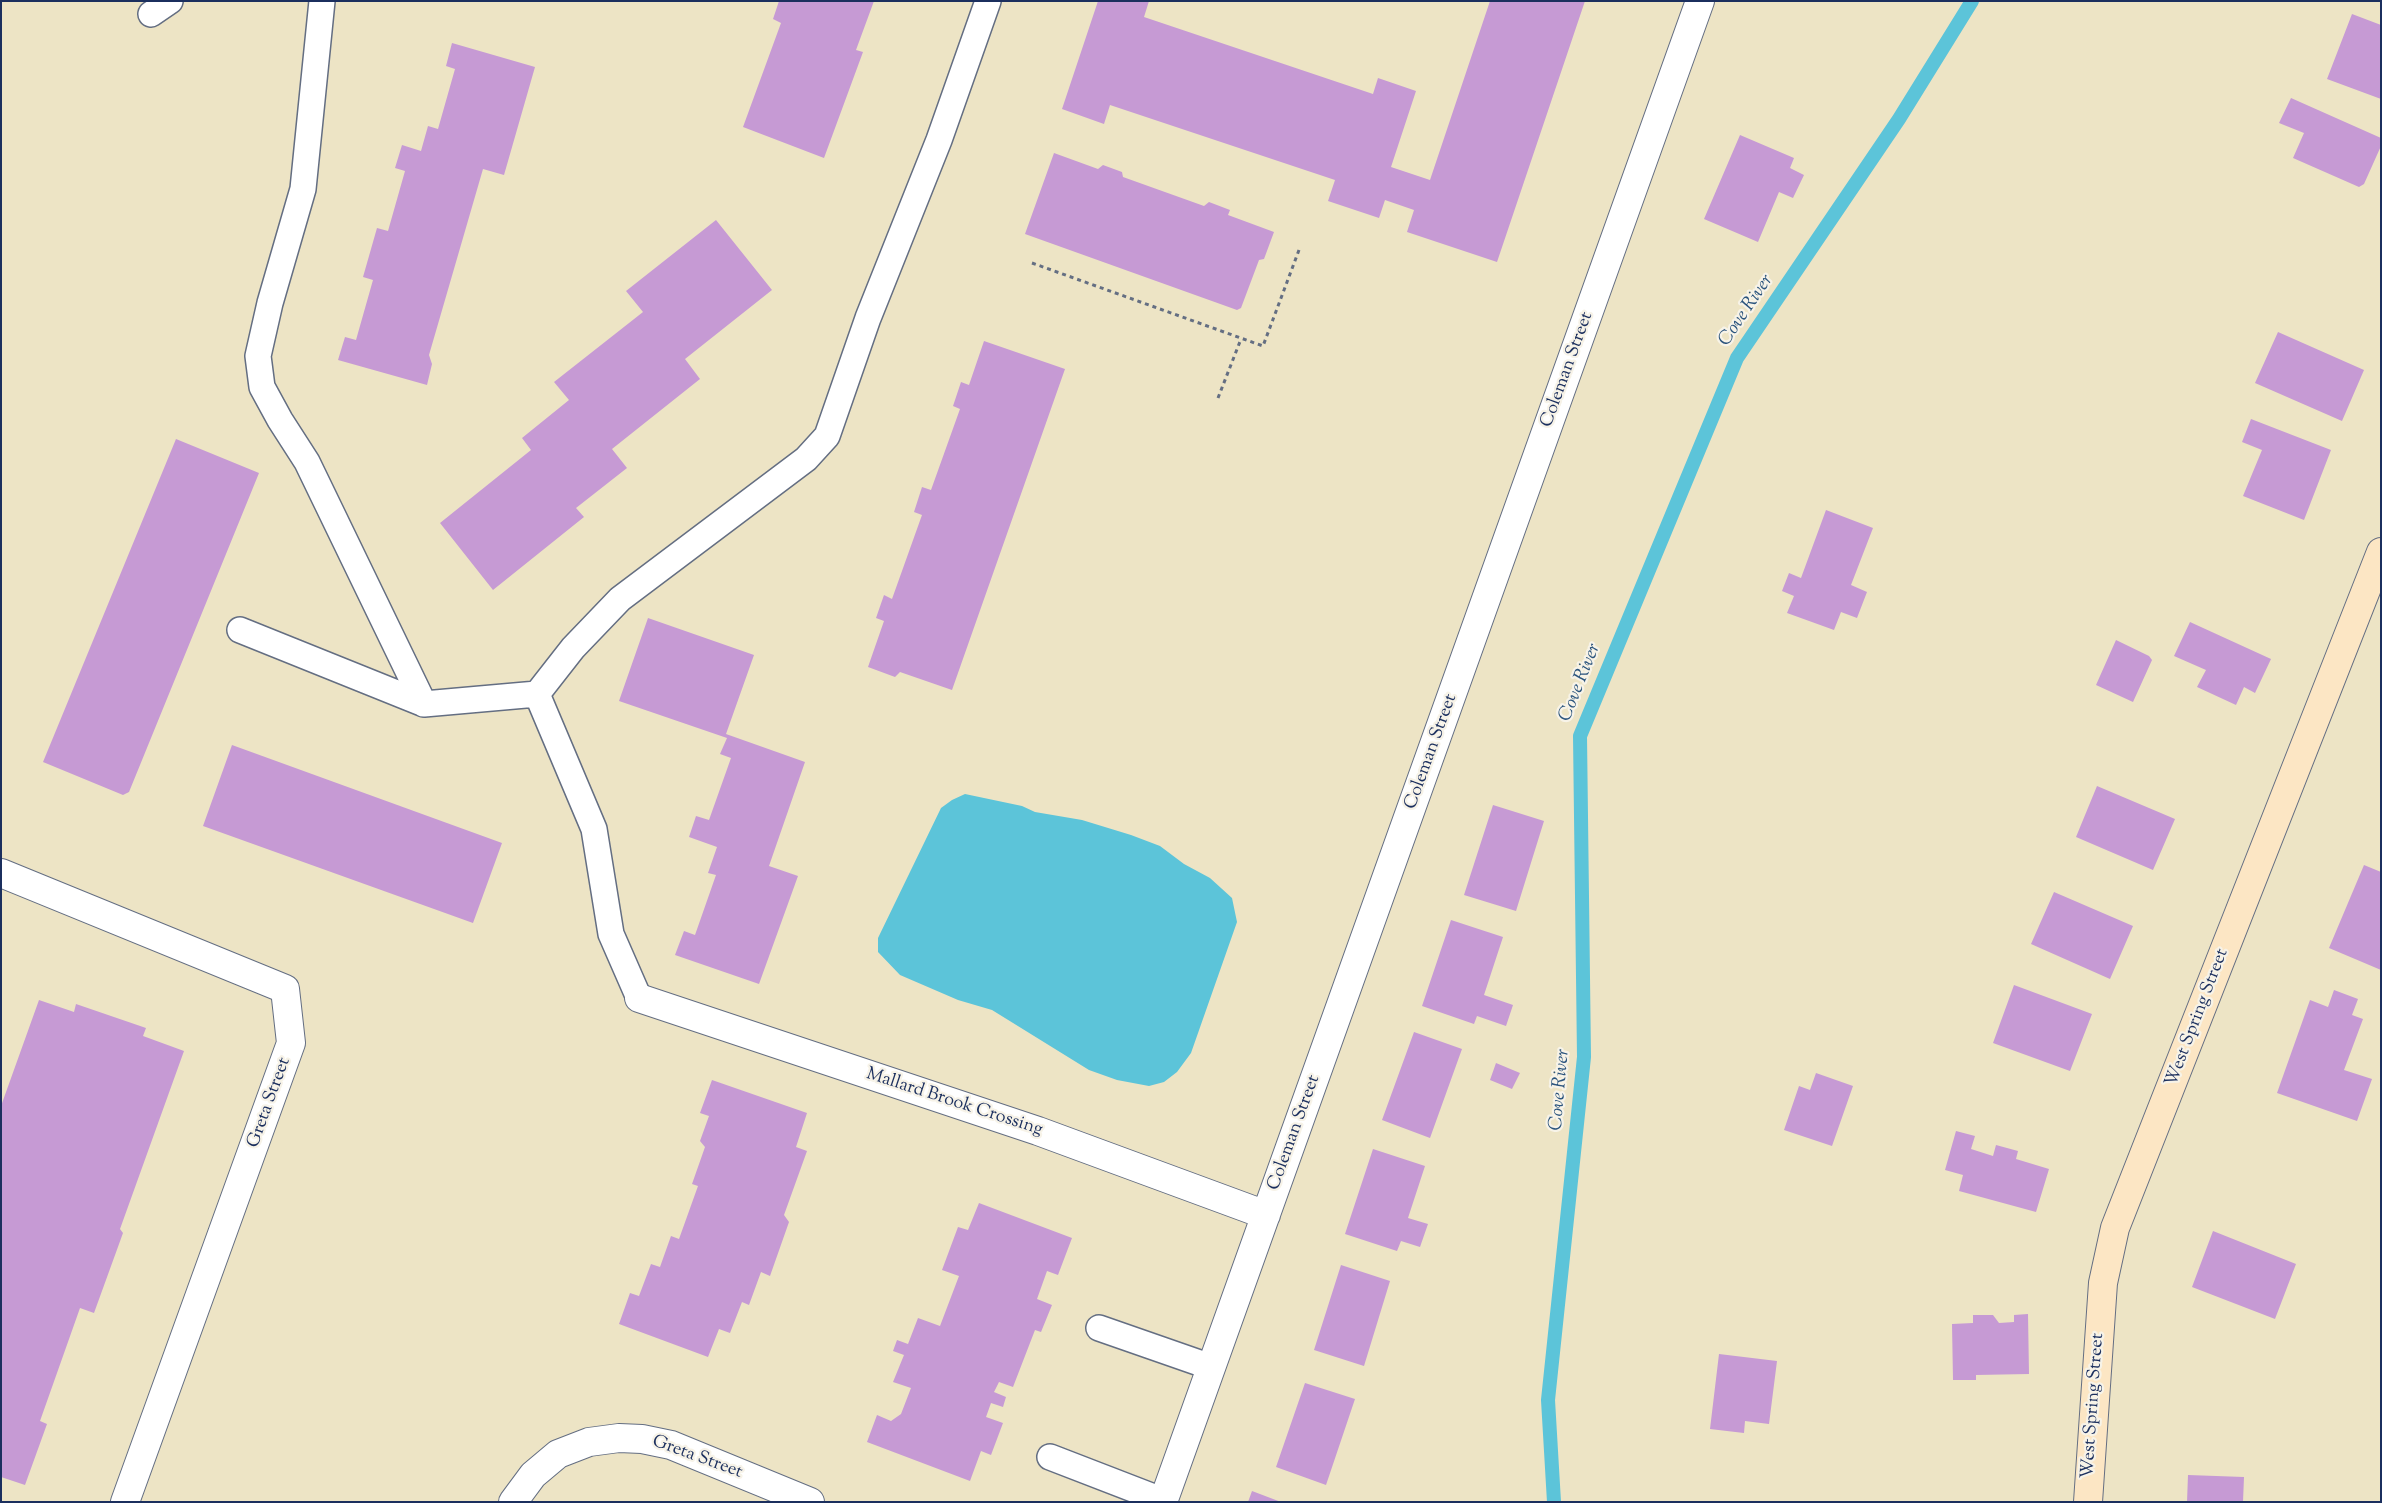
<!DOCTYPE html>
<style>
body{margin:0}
#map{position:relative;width:2382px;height:1503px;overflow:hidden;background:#ede4c5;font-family:"Sorts Mill Goudy",serif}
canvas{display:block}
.frame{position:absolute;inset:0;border:2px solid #1b2f5e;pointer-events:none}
</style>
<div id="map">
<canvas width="2382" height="1503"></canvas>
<div class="frame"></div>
</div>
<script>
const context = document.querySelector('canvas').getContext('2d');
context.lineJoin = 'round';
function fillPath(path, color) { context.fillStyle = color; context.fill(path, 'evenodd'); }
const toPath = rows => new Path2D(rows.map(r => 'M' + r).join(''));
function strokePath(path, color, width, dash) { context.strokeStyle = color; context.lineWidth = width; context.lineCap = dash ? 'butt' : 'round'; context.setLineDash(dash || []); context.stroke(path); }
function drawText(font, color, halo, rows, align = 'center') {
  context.font = font + ' "Sorts Mill Goudy",serif'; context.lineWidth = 4.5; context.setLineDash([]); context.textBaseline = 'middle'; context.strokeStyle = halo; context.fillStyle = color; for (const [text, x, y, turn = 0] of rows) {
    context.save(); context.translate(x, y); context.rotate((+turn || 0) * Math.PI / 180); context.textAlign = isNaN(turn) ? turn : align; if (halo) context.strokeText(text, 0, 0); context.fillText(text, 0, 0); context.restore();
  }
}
fillPath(toPath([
 [965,794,1022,806,1035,812,1082,820,1131,835,1160,846,1184,864,1210,878,1232,898,1237,922,1191,1053,1177,1072,1164,1082,1149,1086,1117,1080,1089,1070,992,1010,958,1000,900,975,878,952,878,938,941,808,952,800]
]), '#5cc4d9');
strokePath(toPath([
 [1554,1502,1548,1400,1584,1057,1580,736,1737,358,1899,119,1972,1]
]), '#5cc4d9', 14);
fillPath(toPath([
 [779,1,874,1,856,50,863,52,824,158,743,127,781,23,773,19],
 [1098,1,1149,1,1144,17,1373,94,1378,78,1416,91,1391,167,1430,180,1490,1,1585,1,1497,262,1407,232,1414,210,1385,200,1379,218,1328,201,1335,180,1110,105,1104,124,1062,109],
 [2352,14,2381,25,2381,99,2327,79],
 [452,43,535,67,504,175,483,169,429,355,432,364,427,385,338,360,345,337,356,340,373,280,363,277,377,228,388,231,405,171,395,168,402,145,421,151,428,126,438,129,455,69,446,66],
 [2291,98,2381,138,2381,146,2364,184,2359,187,2293,158,2304,133,2279,123],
 [1740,135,1794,158,1790,168,1804,175,1793,198,1779,192,1758,242,1704,219],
 [1054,153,1098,169,1103,165,1122,172,1123,177,1204,206,1209,202,1230,210,1228,215,1274,232,1264,259,1259,260,1241,308,1237,310,1025,234],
 [716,220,772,290,685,359,700,379,612,449,627,468,576,508,584,517,493,590,440,523,531,450,522,438,569,400,554,382,643,312,626,291],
 [2278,332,2364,370,2342,421,2255,383],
 [984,341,1065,369,952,690,900,672,895,677,868,667,884,621,876,618,884,595,892,599,922,515,914,512,922,487,931,490,960,409,953,406,961,382,969,385],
 [2251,419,2331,450,2304,520,2243,496,2262,450,2242,442],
 [176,439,259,473,129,792,123,795,43,762],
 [1826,510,1873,528,1851,585,1867,592,1857,618,1841,612,1834,630,1787,613,1794,596,1782,591,1789,573,1801,578],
 [648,618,754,655,726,734,805,762,769,866,798,876,759,984,675,955,684,931,695,935,716,875,708,873,717,847,689,837,696,816,709,820,731,758,720,754,727,738,619,701],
 [2190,622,2271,659,2255,693,2244,687,2236,705,2197,687,2206,670,2174,656],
 [2116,640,2149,656,2152,660,2133,702,2096,685],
 [232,745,502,843,473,923,203,826],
 [2097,786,2175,819,2153,870,2076,837],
 [1493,805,1544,821,1516,911,1464,895],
 [2364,865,2381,872,2381,970,2329,948],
 [2054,892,2133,926,2110,979,2031,944],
 [1451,920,1503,937,1484,995,1513,1005,1506,1026,1477,1016,1474,1024,1422,1006],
 [2014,985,2092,1014,2070,1071,1993,1043],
 [2334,990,2358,999,2352,1015,2363,1019,2344,1070,2372,1079,2357,1121,2277,1093,2310,1000,2328,1007],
 [39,1000,74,1012,76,1004,146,1028,143,1036,184,1051,120,1229,123,1233,94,1313,80,1308,40,1421,47,1424,25,1485,1,1477,1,1106],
 [1414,1032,1462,1049,1430,1138,1382,1120],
 [1496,1063,1520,1073,1512,1089,1490,1080],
 [1816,1073,1853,1086,1832,1146,1784,1130,1799,1086,1810,1090],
 [712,1080,807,1113,796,1147,807,1151,784,1215,789,1222,770,1276,761,1272,749,1305,742,1302,730,1333,719,1329,708,1357,619,1324,630,1293,639,1296,651,1264,660,1267,671,1236,679,1239,698,1186,692,1184,705,1147,700,1141,709,1116,700,1113],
 [1956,1131,1975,1136,1971,1149,1993,1156,1996,1145,2018,1151,2016,1159,2049,1169,2036,1212,1959,1191,1963,1175,1945,1170],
 [1373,1149,1425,1166,1408,1218,1428,1224,1420,1247,1401,1241,1397,1251,1345,1234],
 [979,1203,1072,1238,1058,1275,1047,1271,1037,1299,1052,1305,1041,1332,1035,1330,1013,1387,999,1382,994,1392,1006,1397,1003,1407,991,1403,986,1417,1003,1423,991,1455,981,1451,970,1481,867,1442,877,1415,891,1421,901,1414,911,1388,893,1382,904,1355,893,1351,897,1340,908,1344,918,1318,940,1326,959,1276,942,1270,958,1227,968,1230],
 [2213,1231,2296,1264,2275,1319,2192,1287],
 [1341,1265,1390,1281,1364,1366,1314,1350],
 [2028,1314,2029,1374,1976,1375,1976,1380,1953,1380,1952,1324,1973,1323,1973,1315,1993,1315,1999,1323,2014,1322,2014,1315],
 [1719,1354,1777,1361,1769,1424,1745,1421,1744,1433,1710,1429],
 [1305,1383,1355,1399,1326,1485,1276,1467],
 [2188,1475,2244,1477,2243,1502,2187,1502],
 [1252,1491,1281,1502,1248,1502]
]), '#c69ad4');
const service = toPath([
 [322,1,303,189,270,303,258,356,262,387,280,420,307,462,424,704,537,694],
 [151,14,170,1],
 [240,630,424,704],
 [639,998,611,934,594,829,537,694,573,648,620,599,806,459,827,436,868,318,939,140,988,1],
 [1099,1328,1211,1367],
 [1050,1457,1164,1501]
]);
const minor = toPath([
 [1,873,285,989,291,1043,125,1502],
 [639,998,1038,1131,1266,1215],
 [513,1502,533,1475,558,1454,589,1442,619,1438,642,1439,671,1445,810,1502],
 [1163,1502,1700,1]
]);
const secondary = toPath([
 [2088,1502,2103,1283,2115,1228,2381,552]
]);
strokePath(service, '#646e82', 28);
strokePath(minor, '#646e82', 30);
strokePath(secondary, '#646e82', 30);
strokePath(toPath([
 [1032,263,1263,346,1299,250],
 [1218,398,1241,339]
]), '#646e82', 3, [4, 4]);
strokePath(service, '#fff', 25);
strokePath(minor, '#fff', 28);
strokePath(secondary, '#fce6c4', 28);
drawText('18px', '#1b2f5e', '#f7f3e8', [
 ["Coleman Street",1568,370,-70],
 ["Coleman Street",1432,752,-70],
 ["West Spring Street",2198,1018,-69],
 ["Greta Street",270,1103,-70],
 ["Mallard Brook Crossing",954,1103,18],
 ["Coleman Street",1295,1133,-70],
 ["West Spring Street",2094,1406,-86],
 ["Greta Street",697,1458,20]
]);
drawText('italic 19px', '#2b547d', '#f7f3e8', [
 ["Cove River",1747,311,-56],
 ["Cove River",1581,683,-68],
 ["Cove River",1561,1090,-85]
]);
</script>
